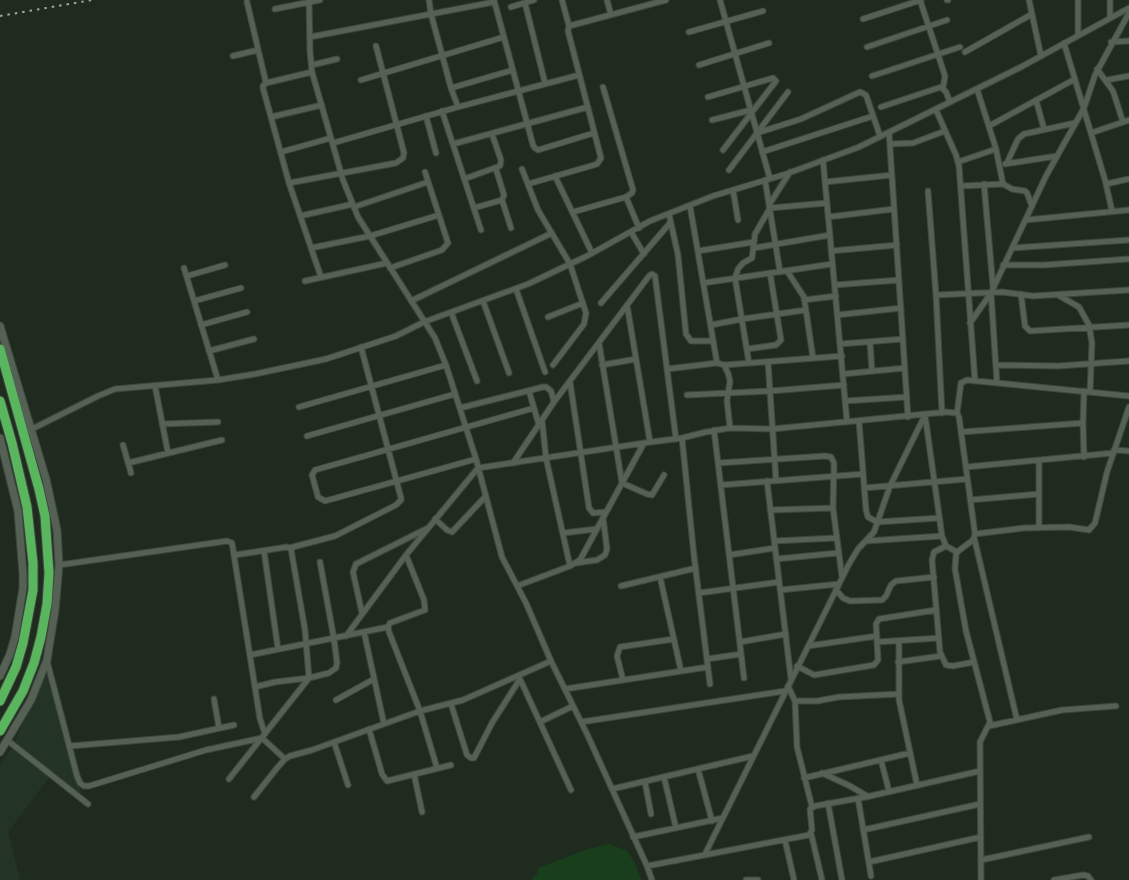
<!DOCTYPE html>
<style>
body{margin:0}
canvas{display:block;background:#202b20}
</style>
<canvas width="1129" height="880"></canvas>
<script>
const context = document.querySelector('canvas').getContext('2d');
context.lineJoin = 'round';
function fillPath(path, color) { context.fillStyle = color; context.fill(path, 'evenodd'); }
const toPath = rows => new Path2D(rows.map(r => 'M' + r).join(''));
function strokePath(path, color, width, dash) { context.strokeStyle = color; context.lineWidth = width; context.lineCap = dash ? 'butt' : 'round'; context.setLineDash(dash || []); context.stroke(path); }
fillPath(toPath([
 [49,676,81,792,77,798,50,776,8,832,20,880,0,880,0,765,12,747,44,677]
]), '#243424');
fillPath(toPath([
 [609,844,627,851,635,863,641,880,531,880,537,874,538,868,588,849]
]), '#183e1b');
const street = toPath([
 [309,0,310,51,312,72,343,180,358,217,435,338,446,365,476,459,502,557,526,603,551,661,587,734,647,866,652,880],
 [429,0,431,14,451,88,458,107],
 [494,0,533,145,535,148,538,150,594,133],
 [607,0,611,15],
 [720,0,770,179],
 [920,0,945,76,943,88],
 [947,0,948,0],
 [1029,0,1041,56],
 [1078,0,1078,35],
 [247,2,266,83,312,72],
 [525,3,545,83],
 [511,7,534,0],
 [275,9,320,0],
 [1110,18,1110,0],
 [863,19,921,0],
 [569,26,666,0],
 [689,32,763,11],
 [310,37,494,2],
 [1111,42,1129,41],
 [1064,43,1105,180,1112,211],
 [867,47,947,20],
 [965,52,1032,14],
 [233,56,258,50],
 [312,65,337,59],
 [699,65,769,43],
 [1097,69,1113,91,1123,122],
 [872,76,960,47],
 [361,80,504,37],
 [1107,80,1129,76],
 [266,83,263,86,263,88,289,183,321,277],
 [451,88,513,70],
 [977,89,996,149,1003,184],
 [708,97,773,78,776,81,723,150],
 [1036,100,1044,129],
 [881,107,941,87,946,92,950,102],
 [936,110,956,155,959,166,975,381],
 [442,111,481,230],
 [426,116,436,153],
 [271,117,322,105],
 [712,120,751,110],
 [989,126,1075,79],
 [889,132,908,417],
 [757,133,801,119,860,92,866,95,880,136],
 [1091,133,1129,120],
 [333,143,458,107,579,75],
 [453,144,588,107],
 [890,144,913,143,945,131],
 [281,152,331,138],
 [762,152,873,116],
 [823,160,847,422],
 [958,162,996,149],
 [1007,163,1018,139,1024,134,1075,123],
 [1005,164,1057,156],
 [496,169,504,195,502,200],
 [522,169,538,210,570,264,586,313,584,324,553,365],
 [729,170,788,92],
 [555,176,592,253],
 [464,179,500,166,501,160,492,134],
 [765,180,780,272],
 [825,182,892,175],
 [289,183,396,163,403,158,404,153,376,46],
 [528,184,594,165,597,164,601,158,568,31,569,26,562,0],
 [984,184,993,287],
 [1106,184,1129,179],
 [961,186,1003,184,1012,189,1025,191,1027,193,1032,206],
 [733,190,738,220],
 [928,191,936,295,942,413],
 [626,197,639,228],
 [769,205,790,172],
 [690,206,717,363],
 [354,207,428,182],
 [474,208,502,200,511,228],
 [573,212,626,197,632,193,633,190,603,87],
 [669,214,678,255,686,334,691,341,713,341],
 [300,216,353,204],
 [828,217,894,209],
 [1026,220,1129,210],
 [631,232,644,254],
 [311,248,370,236,439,215],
 [754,248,830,235],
 [1012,248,1129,240],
 [698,251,754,242],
 [831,251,897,245],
 [1003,265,1044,265,1129,259],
 [184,268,218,380],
 [390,268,442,250,448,243,425,172],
 [787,271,804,297,813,358],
 [187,276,225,265],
 [305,281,387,263],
 [703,283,832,264],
 [835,285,899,280],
 [516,289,545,372],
 [991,293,997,383],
 [1021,294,1025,326,1030,331,1129,325],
 [936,295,1002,292,1033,296,1129,290],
 [1058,295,1079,307,1089,325,1092,343,1090,392],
 [804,300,836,296],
 [194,301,241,288],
 [411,301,552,233],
 [483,301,509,373],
 [601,303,670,223],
 [627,305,650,442],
 [451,312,477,381],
 [837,315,901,308],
 [548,317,583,303],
 [970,323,991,293,1046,176,1084,108,1095,75,1129,13],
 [201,325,247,312],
 [711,325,742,319,806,310],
 [870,342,872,371],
 [599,343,622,483,647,494,652,495,664,475],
 [840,344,903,339],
 [747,349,776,345,781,340,770,273],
 [209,351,254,339],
 [768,362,776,480],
 [749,363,735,278,738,269,743,263,752,258,755,234,770,208,827,203],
 [602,365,636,359],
 [724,365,842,356],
 [997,365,1058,366,1129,361],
 [667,369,717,363,724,365,728,373,730,381,727,401,730,428],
 [843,374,905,368],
 [570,382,589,508,593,513,606,512],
 [155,386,168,453],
 [529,391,539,425],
 [1084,391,1083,423,1084,457],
 [687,395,770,391,844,385],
 [845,401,907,397],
 [299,407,446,365],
 [460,408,543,387,546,387,551,391,554,402],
 [957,413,961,383,967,380,1129,396],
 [925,415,942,536,946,546,957,552],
 [542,420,546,458,570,566],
 [859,421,866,510,868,517,877,522,939,518],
 [162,424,218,422],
 [32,429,98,396,115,389,218,380,255,374,326,359,396,336,424,322,528,284,587,256,650,221,713,196,786,174,859,147,1021,67,1129,8],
 [714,430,744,678],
 [961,432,1083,423],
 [307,436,455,394],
 [682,438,694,556,710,684],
 [644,443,682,438,706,432,730,428,772,429,946,412,957,413,959,417,975,534,973,540,957,552,956,555,955,569,966,631,990,722,980,742,981,880],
 [123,445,131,473],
 [1114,450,1129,451],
 [476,459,325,501,318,497,312,475,315,470,534,408],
 [1039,461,1039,528],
 [128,463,222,440],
 [513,463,554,402,649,276,652,274,655,276,676,439],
 [718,463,825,456,831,457,834,463,833,508,842,577],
 [966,467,1113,453],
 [767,481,791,679],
 [721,485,863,474],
 [864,488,967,479],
 [970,500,1039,494],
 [770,510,833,508],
 [435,519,447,530,452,532,485,497],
 [563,533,597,529],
 [975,534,1024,528,1069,527,1089,530,1095,523,1107,472,1129,407],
 [974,537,1017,720],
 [774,541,836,538],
 [866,541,942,536],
 [946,546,934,552,932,560,940,652,946,665,953,666,974,662],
 [289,548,335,536,396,505,401,500,401,498,361,347],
 [264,551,278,649],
 [406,555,424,600,425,610,390,623,388,627,389,632,420,711,437,768],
 [729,555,775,548],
 [776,559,838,553],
 [576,563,597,560,605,555,607,549,603,517],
 [59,565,227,541,232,543,260,719,265,734],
 [660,577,681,671],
 [621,586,696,568],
 [780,590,839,584],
 [836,590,843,598,850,601,882,600,886,596,891,585,896,581,934,577],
 [699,593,779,582],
 [362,613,353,572,356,564,426,529],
 [364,632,384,724],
 [346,636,406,555,478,468,644,443,580,560,570,566,517,586],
 [899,641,899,700,917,785],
 [740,642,786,634],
 [877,642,939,638],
 [808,646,877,636],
 [250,655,388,627],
 [707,659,741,654],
 [47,661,77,776,80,783,84,786,89,786,206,750,262,738,285,759],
 [898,662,941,656],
 [797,666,814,675,874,665,878,660,876,624,879,619,936,610],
 [520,679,571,790],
 [623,680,617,656,620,647,674,639],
 [788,686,795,701,797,747,812,807],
 [255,687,275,682,309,678,329,673,336,668,337,663,334,639,320,562],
 [565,689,708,667],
 [214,699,219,728],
 [336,700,374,679],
 [795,701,817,701,839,697,899,694],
 [451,704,467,755,471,758,474,758,492,723,520,679],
 [540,722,573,706],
 [581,722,785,691],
 [989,726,1062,710,1116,706],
 [369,729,382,774,387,781,451,765],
 [7,740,88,804],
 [334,742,348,785],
 [70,746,179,737,234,725],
 [881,760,889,791],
 [698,769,712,821],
 [822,773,850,786,867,796],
 [414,774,422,812],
 [664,777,676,828],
 [804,778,910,753],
 [229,779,309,678,305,630,291,549,287,547,235,555],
 [645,782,651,814],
 [612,789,753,756],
 [254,797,277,768,285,759,290,756,312,750,420,711,463,700,551,661],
 [858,798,871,876],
 [828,803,842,880],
 [863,830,980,804],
 [811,833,822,880],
 [633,837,723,818],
 [785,840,794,880],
 [705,854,849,564,858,549,874,532,890,486,925,415],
 [981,860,1089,837],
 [869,862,981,837],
 [647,866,809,835,812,830,810,809,815,806,866,797,980,771],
 [746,880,758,880],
 [1054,880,1083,875,1088,876,1091,880]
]);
const secondary = toPath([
 [0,326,46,479,57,530,59,565,55,610,47,660,31,700,0,752],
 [0,438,18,511,23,574,23,588,15,637,10,654,0,676]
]);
const highway = toPath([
 [0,349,39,489,45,516,49,573,47,604,41,637,34,663,23,691,0,731],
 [0,401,12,443,27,507,33,563,33,590,23,643,16,667,0,701]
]);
strokePath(street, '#3e473d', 7);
strokePath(secondary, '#3e473d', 9);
strokePath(highway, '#3e473d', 11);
strokePath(street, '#546154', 5);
strokePath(secondary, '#546154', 7);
strokePath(highway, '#59b65f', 9);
strokePath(toPath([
 [0,16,92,0]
]), '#9da59c', 2, [2.5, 5]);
</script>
